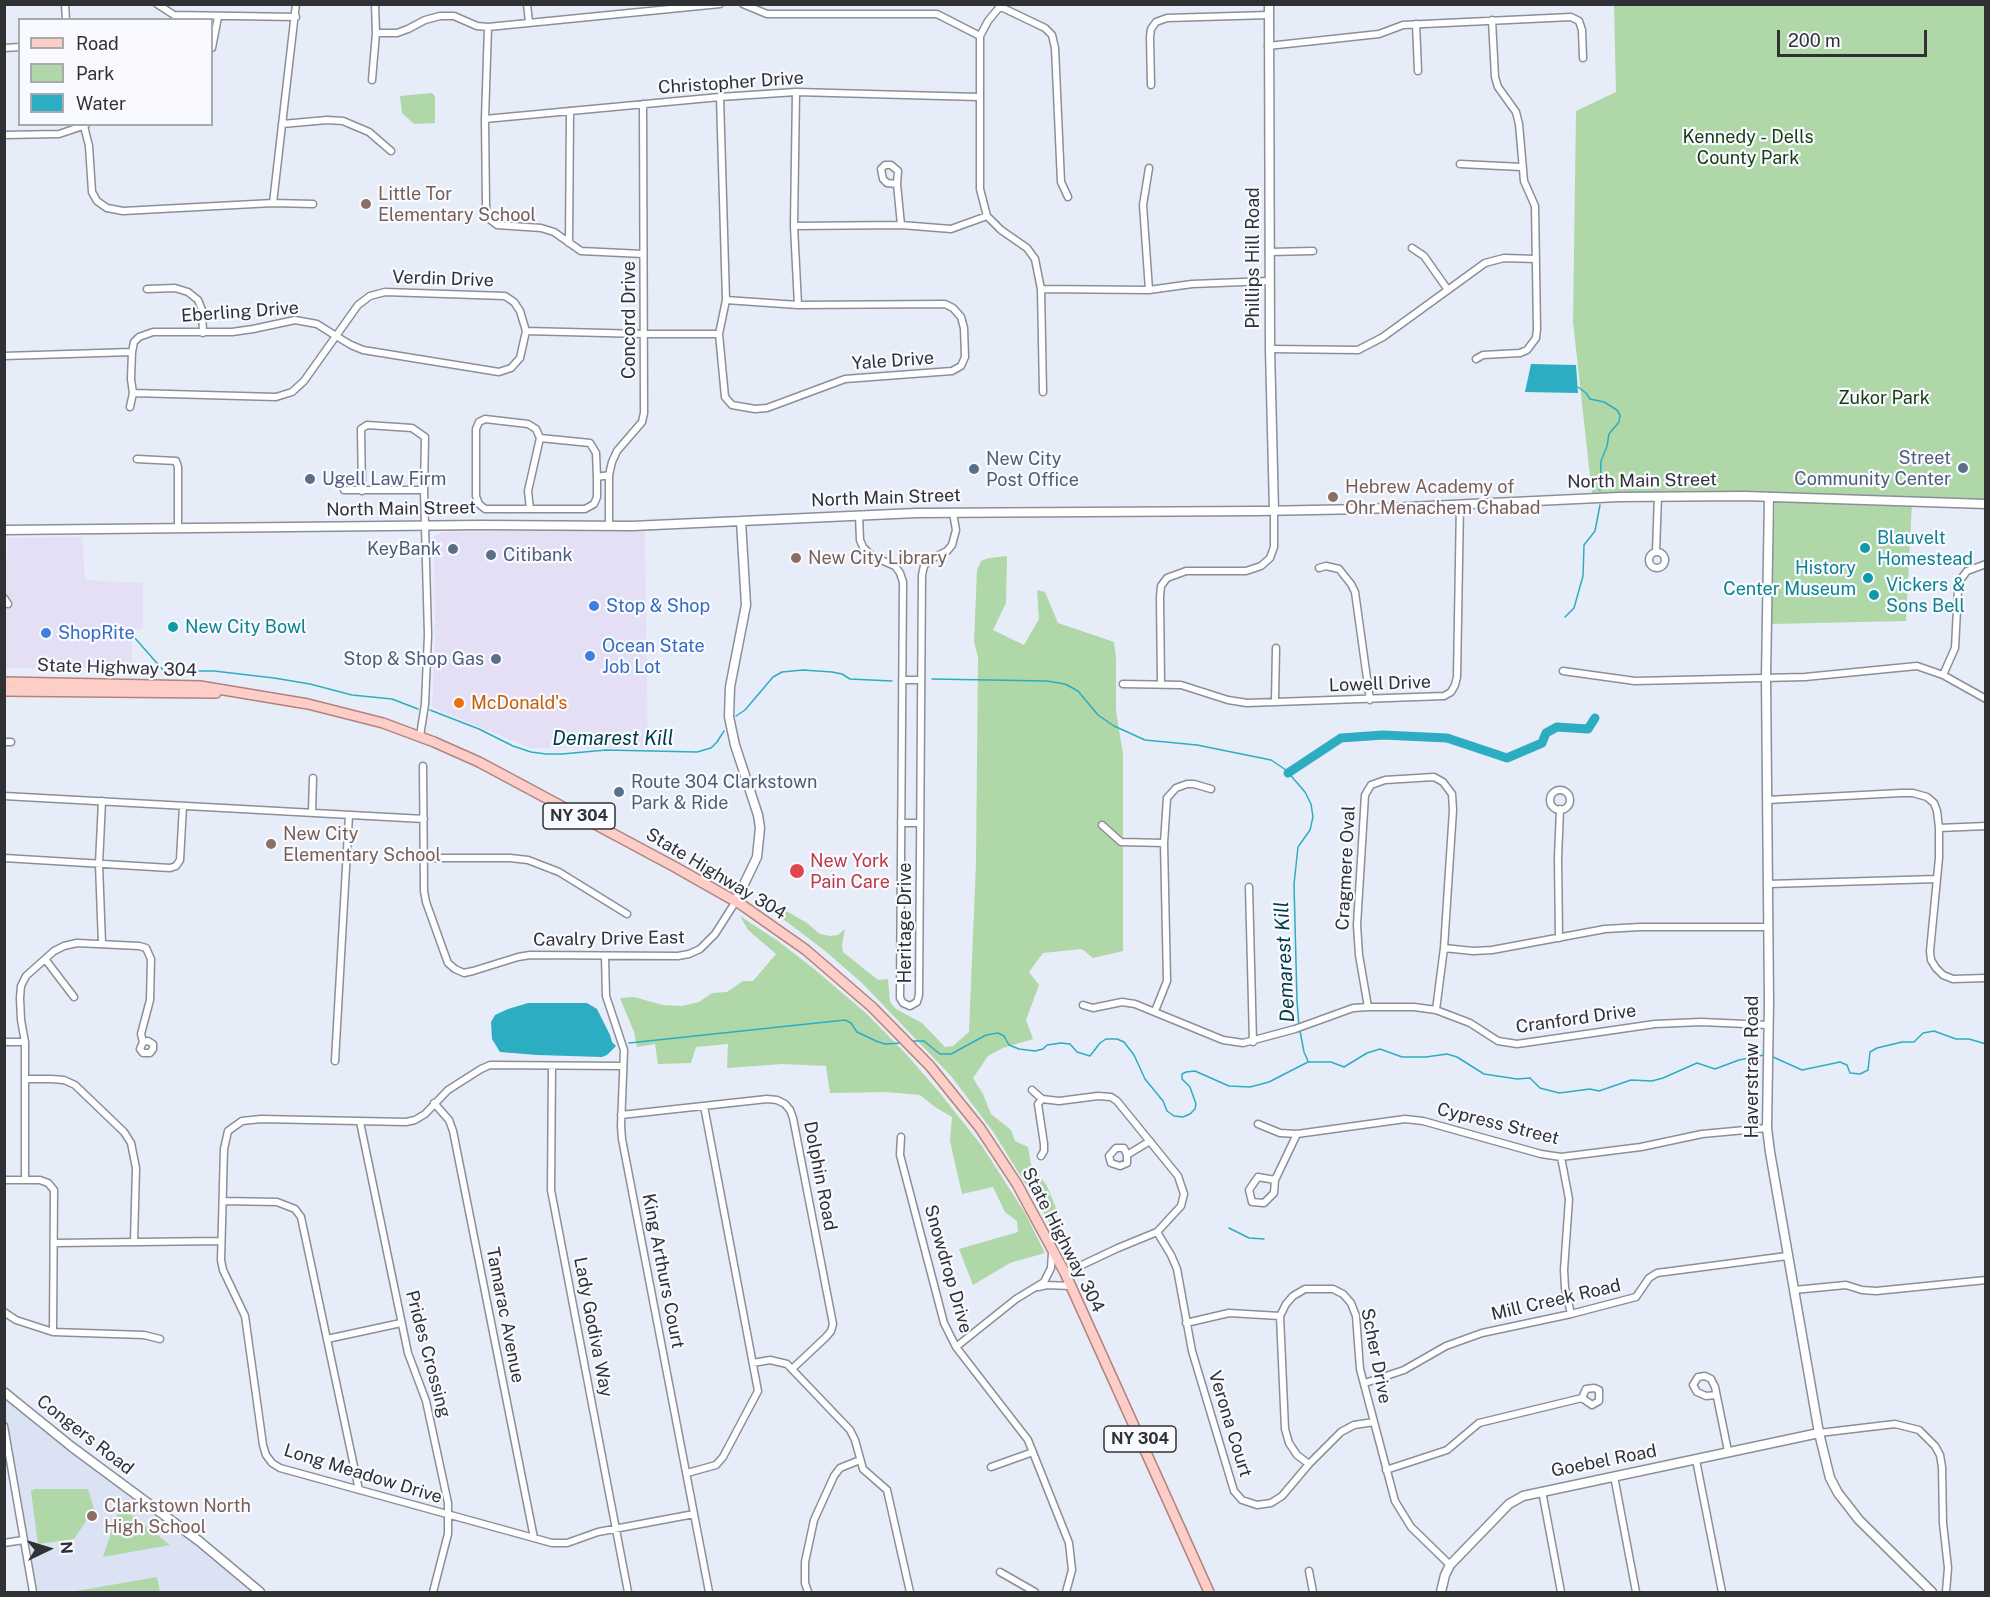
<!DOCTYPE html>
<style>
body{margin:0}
#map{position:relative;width:1990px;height:1597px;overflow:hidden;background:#e7edf8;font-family:"Public Sans",sans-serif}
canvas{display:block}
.frame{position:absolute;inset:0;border:6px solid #2f3135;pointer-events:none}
.legend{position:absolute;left:18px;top:18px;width:195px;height:108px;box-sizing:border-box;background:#f8faff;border:2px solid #a8aaae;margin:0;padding:8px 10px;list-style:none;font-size:18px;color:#2f3135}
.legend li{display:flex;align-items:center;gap:12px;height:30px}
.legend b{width:30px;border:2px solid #a8aaae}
.north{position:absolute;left:18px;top:1519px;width:60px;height:60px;-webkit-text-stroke:4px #f8faff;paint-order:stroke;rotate:86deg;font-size:16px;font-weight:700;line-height:24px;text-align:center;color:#2f3135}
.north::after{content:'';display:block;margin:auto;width:21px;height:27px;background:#2f3135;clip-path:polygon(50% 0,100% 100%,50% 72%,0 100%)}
.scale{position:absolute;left:1777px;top:30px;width:150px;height:27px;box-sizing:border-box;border:3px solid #2f3135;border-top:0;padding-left:8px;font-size:18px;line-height:21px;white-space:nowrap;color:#2f3135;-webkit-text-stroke:4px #f8faff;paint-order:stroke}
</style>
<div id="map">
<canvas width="1990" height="1597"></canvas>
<div class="frame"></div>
<ul class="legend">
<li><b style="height:8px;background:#fdcec7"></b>Road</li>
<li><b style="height:16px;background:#b0d7a8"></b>Park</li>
<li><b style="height:16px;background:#2dadc2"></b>Water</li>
</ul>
<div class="north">N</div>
<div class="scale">200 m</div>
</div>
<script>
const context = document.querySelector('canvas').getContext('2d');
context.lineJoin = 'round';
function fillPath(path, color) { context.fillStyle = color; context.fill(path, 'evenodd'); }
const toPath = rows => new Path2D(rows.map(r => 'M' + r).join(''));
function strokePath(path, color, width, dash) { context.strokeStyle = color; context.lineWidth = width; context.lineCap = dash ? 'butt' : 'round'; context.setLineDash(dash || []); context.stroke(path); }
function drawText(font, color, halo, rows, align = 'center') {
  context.font = font + ' "Public Sans",sans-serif'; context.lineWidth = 4.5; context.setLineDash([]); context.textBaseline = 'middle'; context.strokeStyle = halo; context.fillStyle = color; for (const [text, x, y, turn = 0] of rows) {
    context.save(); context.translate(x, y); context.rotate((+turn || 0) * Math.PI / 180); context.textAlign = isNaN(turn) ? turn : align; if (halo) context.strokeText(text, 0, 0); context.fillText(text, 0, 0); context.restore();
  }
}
fillPath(toPath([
 [516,531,645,531,648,748,530,748,432,707,435,647,434,537,442,532],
 [82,537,85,580,143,583,143,629,132,629,132,669,5,668,4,560,7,560,8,538]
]), '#e4dff5');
fillPath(toPath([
 [4,1392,260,1592,33,1592,5,1426]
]), '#dae2f4');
fillPath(toPath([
 [1614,5,1985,5,1985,502,1592,494,1573,322,1576,111,1616,92],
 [432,93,435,96,435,123,414,124,402,113,400,96],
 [1775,500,1912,503,1906,621,1770,624],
 [1007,556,1006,603,993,630,1024,645,1039,619,1037,590,1045,592,1058,623,1114,642,1116,658,1116,711,1123,754,1123,951,1093,958,1082,949,1043,953,1029,972,1039,985,1026,1020,1033,1039,1003,1048,988,1056,973,1078,983,1094,991,1114,1011,1130,1015,1141,1028,1147,1031,1164,1047,1186,1056,1208,1058,1236,994,1133,951,1076,862,983,824,950,783,919,781,908,807,923,820,934,830,936,838,935,845,929,842,945,843,952,878,980,888,979,890,1002,896,1009,922,1023,945,1047,953,1046,969,1032,976,863,978,657,974,642,977,570,981,561,989,558],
 [740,916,778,941,813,968,867,1014,907,1055,939,1092,982,1146,1025,1213,1045,1253,1010,1263,973,1285,959,1249,1018,1232,1017,1221,1005,1212,993,1187,962,1194,950,1141,952,1117,935,1107,920,1095,887,1092,830,1093,826,1066,782,1064,727,1068,728,1044,696,1047,691,1063,658,1064,655,1044,637,1047,634,1032,620,998,634,997,663,1005,682,1006,699,1002,712,993,727,992,743,981,753,981,776,954,748,930],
 [35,1489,88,1489,94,1509,74,1539,38,1544,31,1491],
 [120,1506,170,1545,103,1557],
 [157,1577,160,1592,76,1592,76,1591]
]), '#b0d7a8');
fillPath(toPath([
 [1531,364,1576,365,1578,393,1525,392],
 [528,1003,587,1003,597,1009,610,1035,612,1042,616,1046,607,1055,602,1057,537,1055,500,1052,492,1039,491,1022,495,1015,508,1009]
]), '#2dadc2');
strokePath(toPath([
 [1578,387,1586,393,1590,399,1604,402,1617,410,1620,415,1619,422,1609,434,1607,446,1601,461,1600,490],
 [1565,617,1574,608,1583,576,1584,545,1595,531,1600,505],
 [134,637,163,670,169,674,180,674,196,671,214,671,274,678,310,684,352,695,392,699,418,709],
 [932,679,1047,681,1065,684,1078,691,1098,715,1114,726,1145,740,1197,745,1271,760,1286,770,1305,792,1311,804,1313,817,1310,830,1298,847,1294,884,1297,1001,1299,1026],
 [430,710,479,729,513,746,531,752,546,754,562,754,606,750,697,752,711,748,717,742,724,731],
 [736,716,745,710,773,677,782,672,803,670,832,672,842,674,850,679,892,681],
 [1300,1031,1304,1052,1308,1061],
 [911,1041,924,1041,940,1054,951,1054,986,1035,998,1033,1004,1036,1009,1045,1019,1049,1035,1051,1043,1049,1047,1045,1061,1043,1070,1044,1077,1052,1090,1056,1100,1043,1106,1039,1117,1039,1124,1042,1134,1055,1145,1079,1163,1101,1167,1111,1174,1116,1183,1117,1190,1114,1195,1109,1196,1104,1190,1087,1182,1079,1182,1074,1186,1072,1195,1071,1229,1086,1250,1087,1269,1082,1308,1062],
 [629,1043,845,1020,851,1023,857,1032,876,1041,885,1044,901,1043],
 [1773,1057,1802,1070,1840,1062,1847,1065,1850,1073,1860,1074,1868,1070,1870,1052,1877,1048,1902,1042,1914,1042,1923,1033,1934,1031,1956,1039,1969,1039,1986,1044],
 [1309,1062,1331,1062,1344,1067,1367,1053,1380,1049,1402,1057,1426,1057,1447,1054,1457,1057,1484,1074,1517,1079,1530,1078,1540,1088,1559,1093,1590,1089,1599,1091,1631,1080,1652,1081,1663,1078,1697,1063,1715,1069,1739,1060,1764,1055],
 [1229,1228,1249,1238,1264,1239],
 [1986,1455,1986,1489]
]), '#2dadc2', 1.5);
strokePath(toPath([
 [1288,773,1341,738,1383,735,1447,738,1507,758,1542,743,1546,733,1557,727,1588,729,1595,718]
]), '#2dadc2', 9);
const street = toPath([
 [65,4,66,20],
 [157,4,174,15,296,17],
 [527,4,529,22],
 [743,4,767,14,937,14,980,36],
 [1002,4,988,21,980,36,980,189,987,216,1001,230,1027,248,1035,259,1041,289,1043,392],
 [1001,7,1045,28,1052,35,1055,48,1061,182,1068,197],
 [1416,24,1418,71],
 [488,27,485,119,486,206,488,218,497,225,541,228,554,232,581,251,643,254],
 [376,33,397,33,408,29,425,20,440,16,454,16,477,26,488,27,720,4],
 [1268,46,1379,34,1403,25,1571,17,1579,21,1582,30,1583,58],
 [4,48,20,47],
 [212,48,218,17],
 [372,80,376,33,375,4],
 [1151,85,1150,37,1151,29,1156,22,1167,18,1269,15],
 [796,92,794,226,798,305],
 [720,97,726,300,719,334,725,397,732,405,755,409,767,408,845,379,952,371,961,366,965,357,964,328,961,317,953,308,945,304,798,305,726,300],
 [485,119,720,97,796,92,979,97],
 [282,124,327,120,343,121,369,132,391,151],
 [84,126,89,146,92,192,97,201,107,208,123,211,273,203,313,204],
 [4,135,59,134,86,125],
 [1460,164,1522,167],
 [1149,168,1143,205,1149,290],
 [897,184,887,183,883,179,881,169,885,165,891,165,898,171,897,184,901,225],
 [273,203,296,4],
 [794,226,901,225,951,229,987,216],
 [569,243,570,111],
 [1412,248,1424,256,1448,290],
 [1269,252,1313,251],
 [147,289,175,288,188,292,198,300,202,310,203,333],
 [1041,289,1149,290,1192,284,1269,281],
 [526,331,644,334,719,334],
 [1270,349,1358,350,1383,337,1485,263,1504,258,1536,259],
 [4,356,132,352,134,342,139,337,153,332,232,332,253,329,295,320,317,324,336,336,351,345,363,350,499,372,511,368,520,358,526,331,520,311,514,302,505,296,385,292,370,296,358,305,336,336,304,381,292,392,276,397,133,393],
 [1476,359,1483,355,1520,353,1527,350,1536,338,1537,329,1535,206,1524,181,1519,124,1516,112,1498,87,1495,77,1492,20],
 [130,407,133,393,131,379,132,352],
 [137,459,176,461,178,467,178,528],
 [597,477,597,497,594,504,585,509,485,509,479,504,476,496,476,429,479,422,485,419,528,424,536,429,540,438,590,443,596,453,597,477,609,475],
 [344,490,424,490],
 [362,491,361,429,367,425,412,428,425,437,424,490,428,635,425,704,420,736],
 [530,509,528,491,540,438],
 [859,515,860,540,863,547,872,556,895,566,900,573,903,582,900,998,903,1003,910,1006,917,1002,919,995,922,575,924,566,929,560,947,551,952,545,956,530,953,513],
 [609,526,609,475,612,462,617,451,642,422,644,413,643,104],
 '1649 560a8 8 0 1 1 16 0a8 8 0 1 1-16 0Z',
 [1656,552,1658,496],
 [1319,568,1326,566,1339,569,1351,584,1355,592,1370,700],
 [4,598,8,604],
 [1563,671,1635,681,1805,677,1917,666,1943,675,1986,699],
 [1943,675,1955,648,1958,590,1961,579,1967,571,1986,564],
 [902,680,921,680],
 [1123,684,1181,685,1228,700,1247,703,1444,696,1451,692,1455,685,1457,677,1460,504],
 [1161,684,1160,597,1161,586,1167,578,1186,571,1246,571,1261,566,1270,558,1274,547,1274,511],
 [1275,702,1276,648],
 [4,742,11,742],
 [423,766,424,891,426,902,445,955,448,963,455,969,464,973,473,971,518,957,530,955,678,956,689,954,700,949,715,934,736,901],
 '1550 800a10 10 0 1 1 20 0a10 10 0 1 1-20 0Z',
 [4,796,424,819],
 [1767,800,1901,793,1913,793,1927,797,1934,803,1937,811,1939,828,1939,858,1930,951,1931,960,1936,968,1943,975,1953,979,1986,978],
 [102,801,99,864,102,944],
 [312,812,313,778],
 [901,823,920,823],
 [1102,825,1121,842,1164,843],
 [1939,828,1986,826],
 [4,858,170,868,176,866,180,860,183,806],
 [424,858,510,858,528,860,559,872,627,914],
 [1768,884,1937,879],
 [1249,887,1253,1042],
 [1559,938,1558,858,1560,809],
 [1444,948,1473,951,1492,950,1605,929,1640,927,1768,927],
 [605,956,606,996,624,1050,621,1126,622,1139,709,1592],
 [45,959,74,997],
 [1083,1005,1093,1008,1122,1002,1135,1004,1223,1040,1243,1043,1295,1029,1353,1008,1368,1007,1414,1007,1436,1010,1470,1023,1498,1041,1517,1044,1655,1024,1701,1022,1768,1025],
 [1368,1007,1359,955,1357,925,1365,795,1371,785,1385,780,1434,777,1443,782,1452,794,1453,810,1444,948,1436,1010],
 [1155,1011,1167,981,1164,843,1167,798,1176,788,1187,784,1194,784,1211,789],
 [4,1042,25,1042],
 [335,1061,349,815],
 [552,1066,551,1190,628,1592],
 [623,1066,490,1065,481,1069,448,1090,425,1114,415,1120,406,1122,261,1119,242,1121,228,1131,224,1149,221,1260,223,1270,245,1316,263,1445,266,1455,272,1463,280,1468,552,1543,567,1543,598,1532,694,1514],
 [25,1079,51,1079,64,1080,75,1085,124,1132,131,1143,136,1168,134,1242],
 [1032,1090,1042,1099,1059,1101,1098,1096,1111,1097,1117,1101,1178,1176,1184,1194,1181,1206,1157,1232,1118,1248,1065,1273],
 [434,1103,449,1120,453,1131,534,1538],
 [621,1115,767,1099,777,1100,785,1104,790,1110,793,1118,833,1324,831,1331,826,1337,792,1369],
 [360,1122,408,1353,426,1401,448,1503,448,1534,433,1592],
 [1258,1124,1280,1133,1297,1134,1405,1119,1423,1121,1541,1154,1561,1157,1641,1147,1702,1134,1767,1128],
 [901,1137,900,1155,944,1323,956,1347,1028,1440,1069,1543,1072,1570,1066,1592],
 [1127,1155,1124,1148,1116,1148,1109,1156,1111,1163,1120,1166,1127,1163,1127,1155,1150,1141],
 [1041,1156,1044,1151,1044,1144,1038,1104,1042,1099],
 [1561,1157,1569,1199,1564,1270,1565,1288,1571,1314],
 [4,1180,40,1180,48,1183,54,1190,53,1332],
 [25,1180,25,1042,21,1020,20,998,21,986,26,976,54,951,64,946,77,943,139,946,146,948,151,959,150,1000,141,1034,143,1042,140,1049,143,1053,150,1053,153,1049,153,1044,148,1041,143,1042],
 [1275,1180,1258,1177,1249,1190,1252,1202,1264,1203,1274,1193,1275,1180,1297,1134],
 [223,1201,277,1202,295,1209,301,1217,359,1490],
 [1157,1232,1171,1255,1177,1269,1192,1351,1234,1491,1242,1500,1257,1505,1271,1503,1282,1496,1309,1464,1341,1432,1354,1425,1374,1422],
 [55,1243,221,1241],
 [1038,1287,1047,1285,1071,1286],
 [1794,1290,1846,1285,1862,1290,1876,1291,1986,1280],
 [4,1312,16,1320,53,1332,144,1335,160,1339],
 [1186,1323,1229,1313,1280,1316],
 [327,1339,401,1323],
 [956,1347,1016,1299,1044,1282,1051,1268,1052,1253],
 [753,1363,770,1360,787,1364,850,1430,855,1440,863,1469,887,1490,910,1592],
 [1365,1383,1404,1370,1446,1346,1482,1333,1571,1314,1636,1297,1649,1278,1657,1273,1787,1256],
 [1716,1395,1706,1396,1697,1392,1693,1385,1698,1377,1705,1376,1711,1379,1715,1387,1728,1451],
 [4,1426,33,1592],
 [1819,1433,1895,1424,1919,1430,1935,1446,1940,1455,1942,1467,1943,1523,1948,1568,1946,1592],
 [1696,1460,1722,1592],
 [1309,1464,1297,1455,1289,1443,1285,1429,1280,1316,1286,1304,1293,1296,1305,1289,1333,1289,1343,1294,1351,1303,1356,1316,1360,1369,1395,1501,1411,1527,1450,1565],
 [991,1467,1033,1452],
 [1386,1470,1447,1450,1479,1423,1582,1398,1592,1405,1599,1401,1599,1390,1594,1388,1586,1389,1582,1398],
 [687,1473,716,1465,723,1457,758,1391,704,1106],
 [1614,1476,1636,1592],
 [1542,1491,1561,1592],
 [4,1543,23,1540],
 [1309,1571,1313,1592],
 [1000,1572,1035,1592],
 [808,1592,805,1583,805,1562,814,1520,834,1476,840,1468,860,1460]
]);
const secondary = toPath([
 [1269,4,1270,349,1274,511],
 [1769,497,1766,677,1769,1002,1767,1128,1770,1152,1819,1433,1830,1478,1838,1493,1859,1520,1932,1592],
 [4,530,481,525,632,526,916,513,1258,511,1366,509,1619,497,1744,496,1986,504],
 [736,901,757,857,760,828,758,815,735,745,729,717,730,687,746,605,741,521],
 [4,1392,72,1447,199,1541,260,1592],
 [1441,1592,1445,1575,1450,1565,1509,1504,1523,1496,1819,1433]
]);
const primary = toPath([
 [4,682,200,686,308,704,383,723,434,742,479,762,675,867,742,905,806,950,872,1007,930,1066,980,1128,1017,1184,1065,1273,1209,1592],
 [4,691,216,693]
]);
strokePath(street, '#8a8f99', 9);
strokePath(secondary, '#8a8f99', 11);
strokePath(primary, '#b4827c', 12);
strokePath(street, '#fff', 6);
strokePath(secondary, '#fff', 8);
strokePath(primary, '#fdcec7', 9);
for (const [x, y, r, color] of [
 [366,204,6,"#8d6e63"],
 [1963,468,6,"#5c6f8a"],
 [974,469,6,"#5c6f8a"],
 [310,479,6,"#5c6f8a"],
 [1333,497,6,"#8d6e63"],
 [1865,548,6,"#0f9aa8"],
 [453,549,6,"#5c6f8a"],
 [491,555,6,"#5c6f8a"],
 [796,558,6,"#8d6e63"],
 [1868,578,6,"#0f9aa8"],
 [1874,595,6,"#0f9aa8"],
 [594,606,6,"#3f7fe0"],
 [173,627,6,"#0f9aa8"],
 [46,633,6,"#3f7fe0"],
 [590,656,6,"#3f7fe0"],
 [496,659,6,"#5c6f8a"],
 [459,703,6,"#e8710a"],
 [619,792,6,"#5c6f8a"],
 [271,844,6,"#8d6e63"],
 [797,871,8,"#e0444e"],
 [92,1516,6,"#8d6e63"]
]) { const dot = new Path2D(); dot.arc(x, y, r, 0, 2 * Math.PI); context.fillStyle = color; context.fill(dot); strokePath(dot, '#f8faff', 2); }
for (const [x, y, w] of [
 [579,816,72],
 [1140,1439,72]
]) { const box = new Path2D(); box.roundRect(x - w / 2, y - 13, w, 26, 4.5); context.fillStyle = '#f8faff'; context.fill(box); strokePath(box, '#2f3135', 1.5); }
drawText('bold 16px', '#2f3135', null, [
 ["NY 304",579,816],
 ["NY 304",1140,1439]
]);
drawText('18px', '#2f3135', '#f8faff', [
 ["Christopher Drive",731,83,-4],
 ["Phillips Hill Road",1253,258,-90],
 ["Verdin Drive",443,279,2],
 ["Eberling Drive",240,312,-4],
 ["Concord Drive",629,320,-90],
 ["Yale Drive",893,361,-4],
 ["North Main Street",1642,481,-1],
 ["North Main Street",886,498,-2],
 ["North Main Street",401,509,-1],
 ["State Highway 304",117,668,2],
 ["Lowell Drive",1380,684,-2],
 ["Cragmere Oval",1346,868,-87],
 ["State Highway 304",716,874,31],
 ["Heritage Drive",905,923,-90],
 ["Cavalry Drive East",609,939,-1],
 ["Cranford Drive",1576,1019,-8],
 ["Haverstraw Road",1752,1067,-90],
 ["Cypress Street",1498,1124,14],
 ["Dolphin Road",820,1176,79],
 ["State Highway 304",1063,1240,63],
 ["Snowdrop Drive",948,1269,74],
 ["King Arthurs Court",663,1271,79],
 ["Mill Creek Road",1556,1300,-13],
 ["Tamarac Avenue",505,1315,79],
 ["Lady Godiva Way",593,1327,79],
 ["Prides Crossing",428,1354,75],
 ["Scher Drive",1376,1356,79],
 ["Verona Court",1230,1424,73],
 ["Congers Road",85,1435,38],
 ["Goebel Road",1604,1461,-11],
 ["Long Meadow Drive",363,1474,17]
]);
drawText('18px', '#173c0f', '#f8faff', [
 ["Kennedy - Dells",1748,137],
 ["County Park",1748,158],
 ["Zukor Park",1884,398]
]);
drawText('18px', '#785e54', '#f8faff', [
 ["Little Tor",378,194],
 ["Elementary School",378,215],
 ["Hebrew Academy of",1345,487],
 ["Ohr Menachem Chabad",1345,508],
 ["New City Library",808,558],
 ["New City",283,834],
 ["Elementary School",283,855],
 ["Clarkstown North",104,1506],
 ["High School",104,1527]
], 'left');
drawText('18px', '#4e5e75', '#f8faff', [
 ["Street",1951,458,"right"],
 ["Community Center",1951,479,"right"],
 ["New City",986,459],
 ["Post Office",986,480],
 ["Ugell Law Firm",322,479],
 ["KeyBank",441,549,"right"],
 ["Citibank",503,555],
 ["Stop & Shop Gas",484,659,"right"],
 ["Route 304 Clarkstown",631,782],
 ["Park & Ride",631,803]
], 'left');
drawText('18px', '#0d838f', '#f8faff', [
 ["Blauvelt",1877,538],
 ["Homestead",1877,559],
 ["History",1856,568,"right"],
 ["Center Museum",1856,589,"right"],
 ["Vickers &",1886,585],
 ["Sons Bell",1886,606],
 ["New City Bowl",185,627]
], 'left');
drawText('18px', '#366cbe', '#f8faff', [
 ["Stop & Shop",606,606],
 ["ShopRite",58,633],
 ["Ocean State",602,646],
 ["Job Lot",602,667]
], 'left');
drawText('18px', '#c56008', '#f8faff', [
 ["McDonald's",471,703]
], 'left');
drawText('18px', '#be3a42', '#f8faff', [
 ["New York",810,861],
 ["Pain Care",810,882]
], 'left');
drawText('italic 20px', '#013b44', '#f8faff', [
 ["Demarest Kill",613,739],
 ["Demarest Kill",1285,962,-93]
]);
</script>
